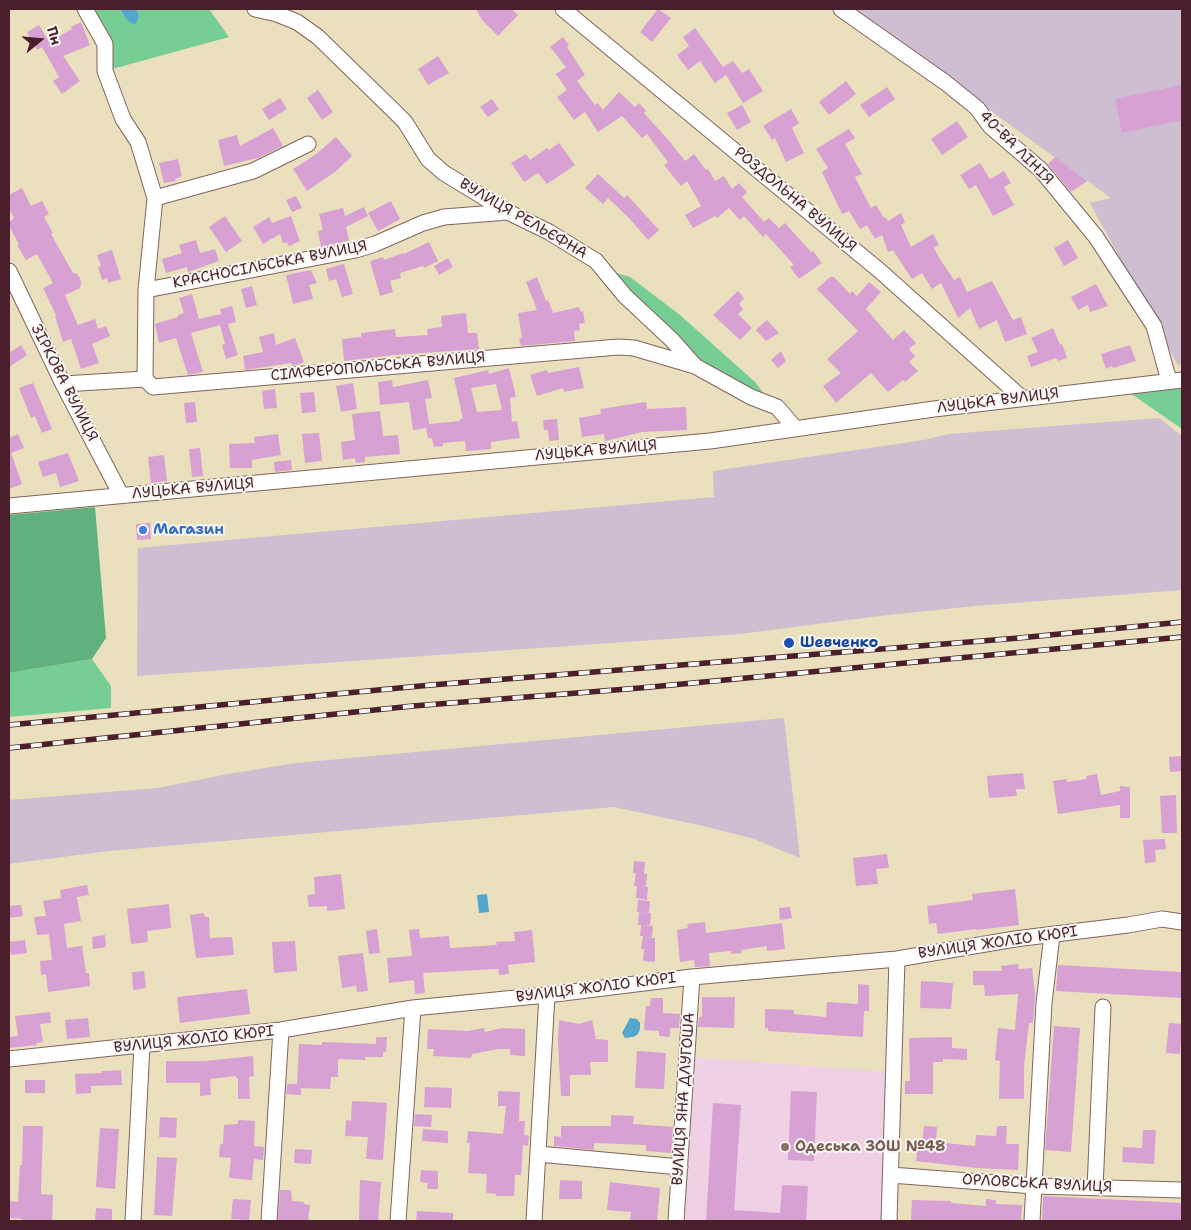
<!DOCTYPE html>
<meta charset="utf-8">
<style>
body{margin:0}
#map{position:relative;width:1191px;height:1230px;overflow:hidden;background:#eae0bd;font-family:"Shantell Sans",sans-serif}
canvas{display:block}
.frame{position:absolute;inset:0;border:10px solid #4a1f2b;pointer-events:none}
.north{position:absolute;left:15px;top:15px;width:50px;height:50px;-webkit-text-stroke:4px #f6f6f2;paint-order:stroke;rotate:73deg;font-size:14px;font-weight:700;line-height:20px;text-align:center;color:#4a1f2b}
.north::after{content:'';display:block;margin:auto;width:18px;height:22px;background:#4a1f2b;clip-path:polygon(50% 0,100% 100%,50% 72%,0 100%)}
</style>
<div id="map">
<canvas width="1191" height="1230"></canvas>
<div class="frame"></div>
<div class="north">Пн</div>
</div>
<script>
const context = document.querySelector('canvas').getContext('2d');
context.lineJoin = 'round';
function fillPath(path, color) { context.fillStyle = color; context.fill(path, 'evenodd'); }
const toPath = rows => new Path2D(rows.map(r => 'M' + r).join(''));
function strokePath(path, color, width, dash) { context.strokeStyle = color; context.lineWidth = width; context.lineCap = dash ? 'butt' : 'round'; context.setLineDash(dash || []); context.stroke(path); }
function drawText(font, color, halo, rows, align = 'center') {
  context.font = font + ' "Shantell Sans",sans-serif'; context.lineWidth = 4; context.setLineDash([]); context.textBaseline = 'middle'; context.strokeStyle = halo; context.fillStyle = color; for (const [text, x, y, turn = 0] of rows) {
    context.save(); context.translate(x, y); context.rotate((+turn || 0) * Math.PI / 180); context.textAlign = isNaN(turn) ? turn : align; if (halo) context.strokeText(text, 0, 0); context.fillText(text, 0, 0); context.restore();
  }
}
fillPath(toPath([
 [692,1057,889,1072,882,1221,679,1221]
]), '#f0d0e4');
fillPath(toPath([
 [850,9,1182,9,1182,364,1178,365,1090,203,1111,198],
 [1159,418,1182,436,1182,590,975,606,879,616,740,634,137,676,138,548,714,497,713,471,924,440,949,434],
 [784,718,800,858,754,839,703,826,614,807,109,851,9,864,9,800,157,788,234,773,296,763]
]), '#cebed1');
fillPath(toPath([
 [85,9,209,9,229,37,105,71,105,44],
 [610,271,630,277,680,315,755,382,769,400,698,363],
 [1182,388,1182,429,1130,393],
 [92,659,111,686,111,708,9,717,9,673]
]), '#76ce94');
fillPath(toPath([
 [95,507,106,638,92,659,9,673,9,515]
]), '#60b17e');
fillPath(toPath([
 [120,9,136,9,139,17,135,25,127,20],
 [487,894,489,912,479,913,477,895],
 [630,1018,637,1019,640,1023,640,1029,638,1034,633,1037,625,1038,622,1033]
]), '#53a6ce');
fillPath(toPath([
 [476,9,512,9,518,15,498,36,482,20],
 [658,9,671,18,652,42,640,32],
 [81,22,90,45,63,56,80,81,62,94,53,81,59,77,42,47,37,50,27,32,39,25,49,42,72,29,71,27],
 [695,28,723,67,733,61,742,73,749,69,763,91,743,103,726,75,715,83,700,61,688,70,677,55,689,46,683,37],
 [563,37,569,45,567,47,585,75,577,81,595,105,598,103,603,110,619,92,635,107,639,103,646,111,644,113,671,143,685,161,694,154,706,170,708,169,715,181,724,176,732,189,739,183,747,192,742,197,764,222,769,218,779,228,785,223,811,252,813,251,822,263,799,279,790,267,794,265,766,234,763,237,744,216,740,220,729,208,717,218,715,216,693,228,685,215,701,206,687,181,681,186,664,165,668,162,647,134,642,138,622,116,598,132,585,112,574,120,557,97,567,90,556,74,566,67,550,47],
 [438,56,449,73,428,85,418,69],
 [846,81,856,94,829,115,819,102],
 [1182,85,1182,120,1122,133,1115,99],
 [887,87,895,99,869,117,860,105],
 [318,90,333,112,322,120,307,98],
 [280,98,287,109,269,120,262,109],
 [492,99,499,109,488,117,480,107],
 [742,105,751,122,737,130,727,113],
 [791,109,799,123,792,128,804,153,786,162,775,138,772,140,763,126],
 [957,121,968,137,942,155,931,139],
 [273,128,283,146,258,158,224,166,218,140,237,135,240,146],
 [849,129,855,138,845,144,862,174,855,177,871,208,876,205,884,218,885,217,888,221,901,213,905,222,901,225,911,247,933,234,939,245,934,248,941,261,954,280,960,277,967,292,992,281,1013,320,1021,317,1027,334,1005,342,997,320,979,329,970,308,958,318,941,283,932,289,922,273,912,279,893,250,888,252,882,235,875,239,867,225,860,229,849,211,842,214,822,172,828,168,816,149],
 [336,137,352,156,335,172,307,191,293,169,315,155],
 [559,143,575,165,547,184,538,173,524,182,511,163,526,154,530,160,547,148,549,150],
 [1055,157,1087,181,1071,192,1048,164],
 [178,159,182,176,175,179,176,181,164,183,159,163],
 [980,163,990,179,1004,171,1011,183,1004,187,1014,205,993,216,976,185,969,189,960,175],
 [598,174,624,198,627,195,659,230,648,240,629,218,608,198,603,204,585,188],
 [22,188,31,206,42,201,49,214,44,217,53,233,51,234,73,273,77,274,80,278,81,283,80,288,65,295,78,325,95,319,98,329,106,326,110,336,92,344,99,363,81,369,71,339,63,342,55,316,56,315,43,288,53,283,37,254,26,260,17,245,19,244,9,226,9,222,14,218,9,208,9,195],
 [296,196,302,208,292,212,286,200],
 [391,201,400,219,378,231,368,213],
 [364,207,368,216,346,227,349,241,321,247,318,231,323,230,319,214,343,208,345,216],
 [225,216,242,241,226,252,209,227],
 [291,216,300,241,289,246,287,242,283,243,280,234,263,244,253,227,269,217,272,223],
 [196,240,200,253,215,249,219,261,188,272,187,267,166,273,162,259,182,253,179,245],
 [1068,240,1078,258,1064,266,1054,248],
 [429,242,438,261,424,268,423,266,400,273,401,278,390,281,393,292,380,296,370,261,383,257,384,260,403,253,404,254],
 [112,250,121,279,108,283,107,278,102,280,98,267,101,266,97,255],
 [448,258,453,267,439,275,434,266],
 [344,264,353,294,342,297,336,279,329,281,326,269],
 [311,270,317,283,309,285,313,299,293,304,286,275],
 [537,277,546,301,548,300,553,313,579,307,581,312,583,311,585,323,579,324,580,330,574,331,575,341,521,346,519,338,522,338,518,313,537,310,526,282],
 [830,277,834,277,850,294,852,291,857,296,869,282,881,292,866,309,893,340,904,330,916,343,909,349,915,356,909,362,918,371,905,382,903,380,888,392,871,373,836,403,823,386,841,373,827,359,858,331,817,289],
 [1096,284,1108,306,1090,312,1088,305,1078,310,1071,297],
 [252,286,257,305,246,308,241,289],
 [738,291,744,298,739,304,743,309,738,314,752,328,740,340,713,315],
 [192,294,199,319,221,314,220,309,232,306,236,322,228,324,238,355,226,359,222,345,225,344,220,325,191,333,203,372,188,375,176,338,159,343,155,324,178,317,178,315,184,313,179,298],
 [466,313,468,333,477,333,479,349,394,355,344,361,342,339,361,337,361,333,395,329,396,337,428,335,427,329,442,327,441,316],
 [767,320,779,333,766,341,756,330],
 [1053,328,1060,345,1062,344,1067,358,1058,361,1056,358,1031,367,1027,356,1038,352,1031,338],
 [274,333,276,345,295,338,304,362,296,365,292,366,291,363,245,370,243,356,263,352,259,337],
 [21,345,27,355,9,367,9,353],
 [1130,345,1136,361,1113,368,1112,366,1106,369,1101,354],
 [781,351,786,361,778,368,771,360],
 [579,367,584,388,564,392,563,388,537,396,530,375,547,370,548,373],
 [509,368,516,397,510,398,512,422,517,421,520,438,491,442,491,449,466,451,465,441,443,443,443,446,434,447,432,438,428,438,426,428,413,430,409,402,380,405,378,382,392,380,393,387,428,380,432,398,425,399,429,424,460,421,460,419,463,419,454,378,488,370,489,374],
 [496,384,502,410,477,412,471,388],
 [33,383,52,429,42,433,35,416,31,418,19,388],
 [353,383,357,409,341,412,336,386],
 [275,389,277,408,264,409,262,391],
 [314,392,316,412,302,413,300,393],
 [195,402,197,422,186,423,184,403],
 [646,402,647,409,686,407,687,430,642,432,605,441,604,434,582,437,579,418,601,414,600,409],
 [380,411,383,436,398,435,400,454,365,457,365,462,356,463,355,458,343,460,341,442,355,440,352,414],
 [557,419,559,440,549,441,548,430,544,430,543,420],
 [319,433,322,461,305,463,302,434],
 [18,434,24,448,11,453,22,484,9,489,9,438],
 [278,434,281,455,252,460,252,468,230,468,229,444,255,443,254,437],
 [200,448,203,476,192,477,189,449],
 [68,453,79,481,60,487,56,473,43,477,38,462],
 [164,455,167,481,151,483,148,457],
 [291,460,292,470,275,472,274,462],
 [150,523,151,539,137,540,136,524],
 [1182,756,1182,771,1170,772,1169,757],
 [1023,773,1025,789,1016,789,1017,796,989,798,987,776],
 [1097,774,1101,795,1120,791,1120,786,1130,787,1130,818,1120,818,1120,805,1058,814,1053,781,1066,779,1067,782,1087,779,1086,776],
 [1176,795,1177,833,1162,833,1160,796],
 [1165,839,1166,849,1155,850,1156,862,1145,863,1143,840],
 [887,854,889,868,876,869,878,884,856,886,853,858],
 [634,861,645,862,644,874,647,874,646,887,638,886,648,887,647,900,636,898,637,886,634,886,636,873,633,873],
 [341,874,345,909,327,911,327,906,309,907,307,895,315,894,314,877],
 [87,885,89,895,77,897,81,921,64,924,67,948,82,946,86,973,89,973,90,986,48,992,46,974,41,975,40,961,52,960,49,934,37,935,34,917,46,916,43,901,61,898,60,890],
 [1015,889,1019,925,976,930,976,929,938,934,936,923,929,924,927,906,973,900,972,894],
 [638,900,650,901,649,913,637,912],
 [169,904,171,928,147,931,148,942,131,944,127,909],
 [21,905,23,916,9,918,9,906],
 [790,907,792,918,780,920,779,908],
 [639,912,651,913,650,925,642,925,653,926,652,937,645,937,655,938,655,962,643,961,644,949,641,949,643,936,640,936,641,925,638,925],
 [204,913,205,917,209,917,210,938,232,937,234,955,196,958,190,915],
 [705,922,706,933,782,923,785,949,767,951,767,946,741,950,742,953,731,954,731,951,709,953,710,966,695,967,694,960,680,962,677,930,688,928,687,924],
 [377,929,380,953,369,954,366,931],
 [419,929,420,938,449,936,450,948,497,945,496,942,515,941,514,932,532,930,535,962,508,965,509,974,499,975,498,969,423,973,425,993,415,994,414,980,389,983,387,958,412,956,409,930],
 [105,935,106,947,93,949,92,937],
 [25,940,27,953,11,955,9,942],
 [295,941,297,971,274,973,272,942],
 [363,953,368,991,357,992,356,986,342,988,338,956],
 [1018,964,1019,969,1032,968,1035,995,1033,1023,1029,1023,1024,1065,1024,1099,999,1099,1000,1061,995,1060,998,1028,1015,1030,1018,994,985,996,984,985,973,985,973,971,1002,971,1001,966],
 [1058,965,1182,972,1182,998,1056,991],
 [144,971,146,988,133,990,132,972],
 [921,981,953,983,951,1009,920,1008],
 [858,984,869,985,869,1011,864,1011,863,1037,768,1031,768,1028,765,1028,765,1009,794,1010,794,1014,826,1017,827,1002,858,1004],
 [247,989,250,1014,180,1023,177,997],
 [702,997,735,997,734,1028,698,1027,699,1017,702,1017],
 [651,998,663,998,663,1013,680,1014,679,1028,670,1028,670,1037,659,1036,659,1031,644,1030,646,1006,650,1006],
 [50,1012,51,1023,40,1024,43,1042,36,1043,37,1045,9,1048,9,1037,18,1036,15,1016],
 [88,1018,90,1037,67,1039,65,1020],
 [559,1020,579,1024,592,1020,596,1039,608,1040,608,1062,590,1062,591,1075,570,1075,570,1096,561,1096,558,1042],
 [1169,1023,1182,1024,1180,1054,1166,1053],
 [1054,1026,1080,1028,1071,1152,1045,1150],
 [484,1028,485,1032,502,1028,525,1029,525,1056,510,1055,510,1049,498,1049,472,1054,471,1058,433,1056,434,1049,427,1049,428,1029,468,1031],
 [376,1037,387,1037,386,1052,383,1052,383,1057,365,1057,365,1060,338,1059,338,1077,331,1077,330,1089,301,1088,301,1095,286,1094,287,1084,297,1084,299,1044,322,1045,322,1042,376,1044],
 [952,1037,952,1048,967,1049,967,1060,943,1059,943,1062,933,1062,933,1094,905,1094,905,1081,910,1081,909,1038],
 [637,1051,666,1053,664,1089,635,1088],
 [253,1056,254,1076,249,1077,250,1099,238,1099,238,1078,236,1078,236,1076,210,1079,211,1095,200,1096,200,1083,166,1083,166,1061,206,1061],
 [121,1070,122,1085,91,1086,91,1093,76,1094,75,1074,102,1073,102,1071],
 [25,1080,45,1080,45,1093,25,1093],
 [425,1087,452,1088,451,1108,424,1107],
 [498,1091,520,1092,519,1121,525,1121,524,1135,529,1136,528,1146,523,1145,521,1175,515,1175,514,1196,496,1196,496,1194,486,1193,487,1174,468,1173,470,1143,467,1143,468,1131,503,1134,506,1106,498,1106],
 [791,1091,817,1092,814,1161,788,1160],
 [352,1101,387,1103,383,1160,366,1159,368,1137,345,1136,346,1120,351,1121],
 [713,1103,741,1105,734,1210,780,1213,782,1185,808,1186,806,1221,706,1221],
 [415,1114,432,1115,431,1127,414,1126],
 [611,1115,634,1116,633,1124,673,1127,671,1153,646,1151,646,1145,594,1143,594,1150,554,1146,554,1136,561,1137,561,1126,611,1126],
 [160,1117,177,1118,176,1138,159,1137],
 [238,1120,255,1121,254,1146,264,1147,263,1160,254,1159,252,1180,229,1178,231,1158,219,1157,220,1144,223,1144,224,1125,238,1124],
 [23,1126,43,1126,41,1194,53,1195,52,1221,22,1221,22,1219,9,1218,9,1201,18,1202,20,1165,22,1165],
 [924,1126,937,1127,936,1142,975,1146,976,1135,996,1136,997,1126,1007,1126,1006,1144,1019,1144,1018,1170,976,1168,916,1161,918,1141,922,1142],
 [100,1128,119,1129,115,1189,96,1187],
 [423,1129,448,1131,448,1143,422,1141],
 [1143,1130,1156,1130,1154,1164,1122,1162,1123,1147,1142,1148],
 [295,1149,312,1150,311,1164,294,1163],
 [157,1157,177,1158,172,1216,154,1215],
 [421,1170,438,1171,438,1189,427,1189,428,1183,420,1182],
 [360,1180,381,1182,378,1221,359,1221],
 [560,1180,582,1181,582,1199,559,1199],
 [610,1182,660,1188,657,1221,630,1221,631,1212,607,1210],
 [280,1190,291,1190,292,1201,304,1202,304,1204,310,1205,308,1221,278,1221],
 [1043,1196,1182,1203,1182,1221,1042,1221],
 [233,1199,251,1200,249,1220,231,1219],
 [986,1199,996,1200,996,1204,1022,1205,1021,1221,911,1221,912,1200,951,1201,951,1203,986,1206],
 [96,1208,112,1209,112,1221,95,1221],
 [417,1211,453,1213,453,1221,416,1221]
]), '#d7a1d4');
const minor = toPath([
 [85,9,105,44,105,71,123,119,138,142,155,198,146,290,145,379],
 [255,9,277,14,297,22,318,37,394,111,405,122,428,159,444,173,508,212,549,232,596,261,625,296,672,340,695,366,751,397,777,407,795,428],
 [563,9,880,271,1022,398],
 [841,9,946,83,977,108,990,126,1041,170,1096,237,1154,326,1169,381],
 [155,198,253,171,308,144],
 [9,271,63,384,121,495],
 [146,290,356,250,375,244,423,223,444,217,508,212],
 [63,384,145,379,153,387,618,347,634,348,695,366],
 [9,506,710,441,934,409,1182,380],
 [9,1059,281,1030,413,1008,547,995,692,977,897,959,1015,939,1128,925,1162,919,1182,922],
 [538,1154,680,1167],
 [891,1175,1034,1186,1182,1190],
 [1095,1188,1103,1007],
 [133,1221,142,1045],
 [269,1221,281,1030],
 [398,1221,413,1008],
 [534,1221,547,995],
 [676,1221,692,977],
 [889,1221,897,959],
 [1032,1221,1044,1003,1052,935]
]);
strokePath(minor, '#82635e', 17);
strokePath(minor, '#fff', 15);
const rail = toPath([
 [9,725,431,685,1019,638,1182,622],
 [9,748,413,706,640,688,1182,637]
]);
strokePath(rail, '#4a1f2b', 5.5);
strokePath(rail, '#f6f6f2', 4, [11]);
for (const [x, y, r, color] of [
 [143,530,5,"#3f7fe0"],
 [789,643,6,"#1a4fb4"],
 [785,1147,5,"#8d6e63"]
]) { const dot = new Path2D(); dot.arc(x, y, r, 0, 2 * Math.PI); context.fillStyle = color; context.fill(dot); strokePath(dot, '#f6f6f2', 2); }
drawText('15px', '#4a1f2b', '#f6f6f2', [
 ["40-ВА ЛІНІЯ",1016,148,45],
 ["РОЗДОЛЬНА ВУЛИЦЯ",795,200,40],
 ["ВУЛИЦЯ РЕЛЬЄФНА",523,219,30],
 ["КРАСНОСІЛЬСЬКА ВУЛИЦЯ",270,265,-11],
 ["СІМФЕРОПОЛЬСЬКА ВУЛИЦЯ",378,367,-5],
 ["ЗІРКОВА ВУЛИЦЯ",64,383,63],
 ["ЛУЦЬКА ВУЛИЦЯ",998,401,-7],
 ["ЛУЦЬКА ВУЛИЦЯ",596,451,-5],
 ["ЛУЦЬКА ВУЛИЦЯ",193,489,-5],
 ["ВУЛИЦЯ ЖОЛІО КЮРІ",998,943,-8],
 ["ВУЛИЦЯ ЖОЛІО КЮРІ",596,988,-7],
 ["ВУЛИЦЯ ЖОЛІО КЮРІ",194,1040,-6],
 ["ВУЛИЦЯ ЯНА ДЛУГОША",684,1099,-86],
 ["ОРЛОВСЬКА ВУЛИЦЯ",1037,1184,3]
]);
drawText('bold 15px', '#366cbe', '#f6f6f2', [
 ["Магазин",153,530]
], 'left');
drawText('bold 15px', '#164399', '#f6f6f2', [
 ["Шевченко",800,643]
], 'left');
drawText('bold 15px', '#785e54', '#f6f6f2', [
 ["Одеська ЗОШ №48",795,1147]
], 'left');
</script>
